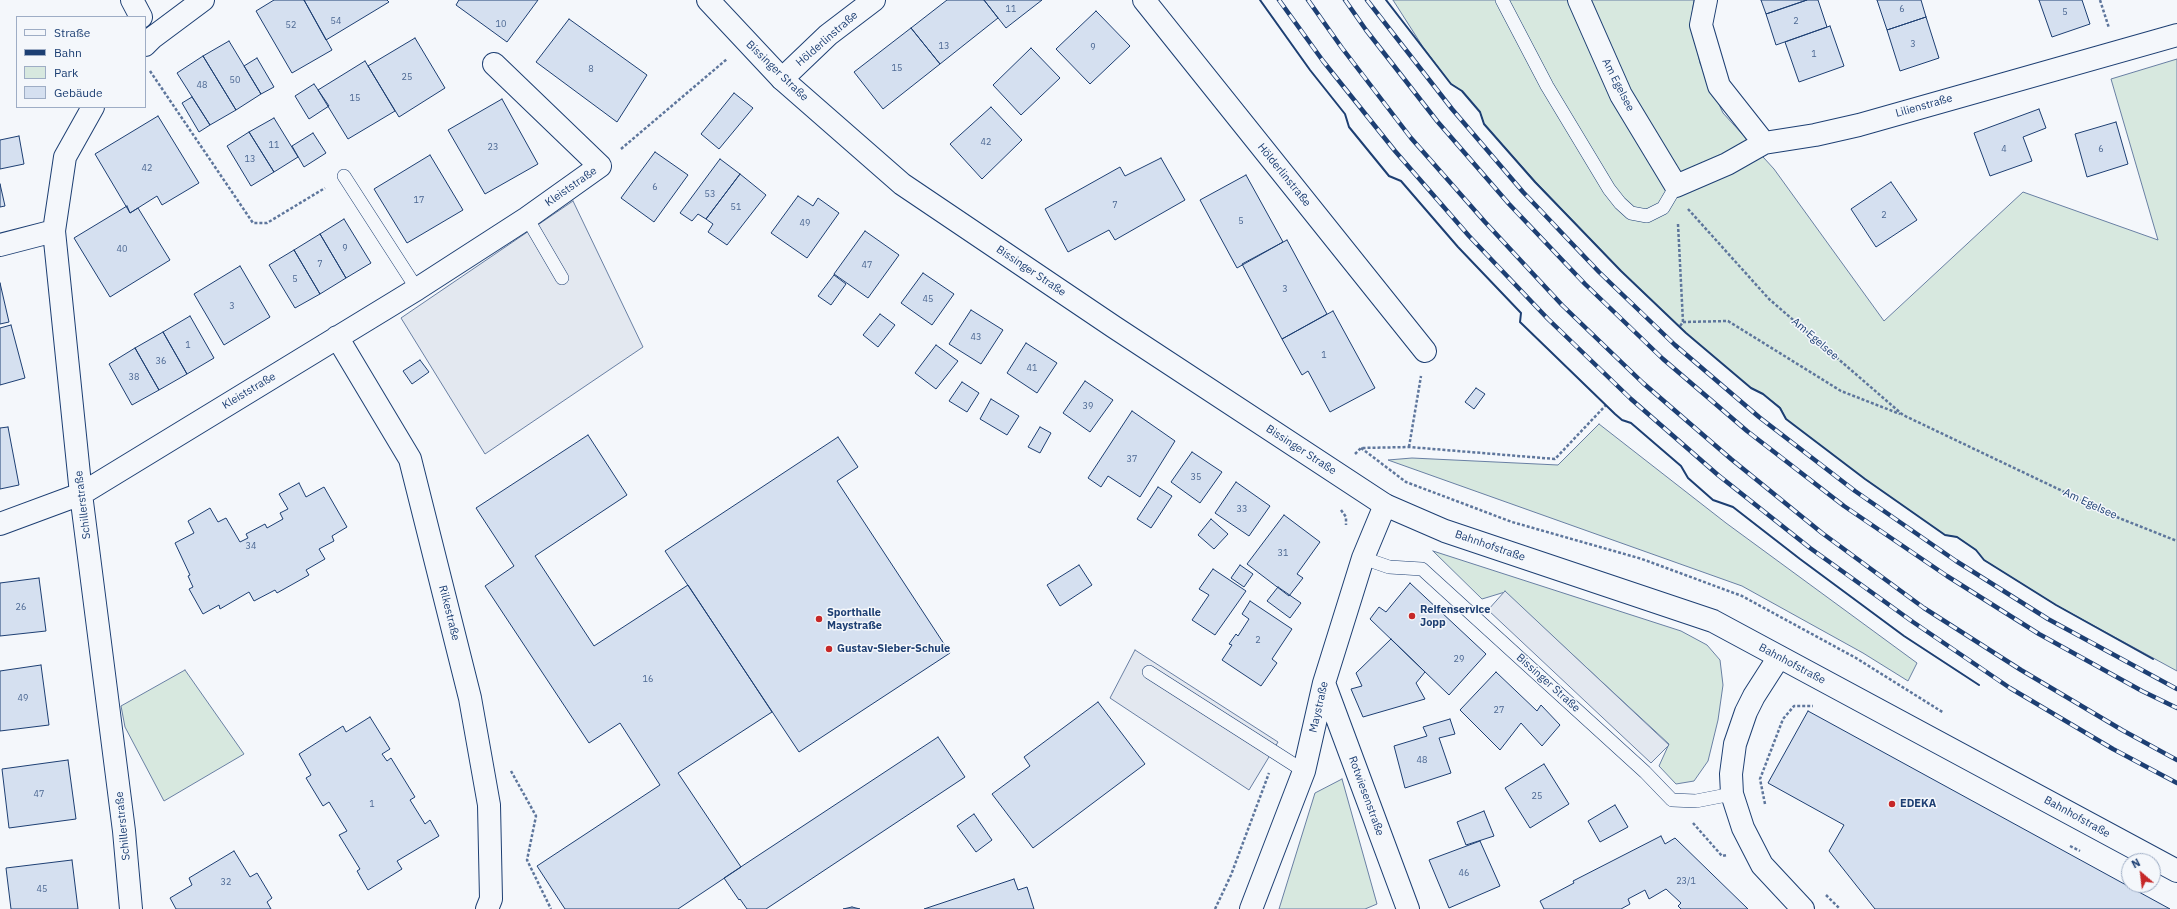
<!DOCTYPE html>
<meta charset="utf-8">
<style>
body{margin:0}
#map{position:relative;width:2177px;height:909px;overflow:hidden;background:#f4f7fb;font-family:"IBM Plex Sans",sans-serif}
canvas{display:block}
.legend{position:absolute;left:16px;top:16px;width:130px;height:92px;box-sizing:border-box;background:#f4f7fb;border:1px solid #9eadc5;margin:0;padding:5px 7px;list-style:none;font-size:12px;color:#1d3f73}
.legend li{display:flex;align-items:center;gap:8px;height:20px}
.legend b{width:20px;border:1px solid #9eadc5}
.north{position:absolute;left:2121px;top:853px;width:40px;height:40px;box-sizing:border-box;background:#f4f7fb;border:1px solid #9eadc5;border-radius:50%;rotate:332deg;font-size:11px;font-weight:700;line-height:16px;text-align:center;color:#1d3f73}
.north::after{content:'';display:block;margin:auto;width:14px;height:18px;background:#c62828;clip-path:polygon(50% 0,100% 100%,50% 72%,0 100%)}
</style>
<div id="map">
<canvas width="2177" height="909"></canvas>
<ul class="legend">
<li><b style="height:5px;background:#f4f7fb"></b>Straße</li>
<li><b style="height:5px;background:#1d3f73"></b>Bahn</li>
<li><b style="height:11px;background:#d7e8df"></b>Park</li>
<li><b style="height:11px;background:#d5e0f0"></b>Gebäude</li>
</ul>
<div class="north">N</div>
</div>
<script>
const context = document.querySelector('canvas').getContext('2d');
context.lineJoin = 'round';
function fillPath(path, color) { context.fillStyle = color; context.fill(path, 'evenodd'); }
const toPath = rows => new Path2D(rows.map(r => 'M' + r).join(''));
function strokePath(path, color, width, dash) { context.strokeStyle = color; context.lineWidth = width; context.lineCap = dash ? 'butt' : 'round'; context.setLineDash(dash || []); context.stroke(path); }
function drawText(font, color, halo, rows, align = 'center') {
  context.font = font + ' "IBM Plex Sans",sans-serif'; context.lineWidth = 3; context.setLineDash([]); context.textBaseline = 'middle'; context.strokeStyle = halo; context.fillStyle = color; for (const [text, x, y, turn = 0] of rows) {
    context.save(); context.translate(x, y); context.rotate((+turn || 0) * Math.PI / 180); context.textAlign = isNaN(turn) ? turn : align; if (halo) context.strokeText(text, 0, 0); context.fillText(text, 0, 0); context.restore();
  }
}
const green = toPath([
 [1393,0,1694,0,1691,21,1700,63,1723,113,1774,169,1884,321,2023,192,2158,240,2111,79,2177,59,2177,671,2056,605,1984,560,1976,550,1957,537,1945,535,1865,479,1786,419,1780,407,1763,394,1751,388,1686,333,1632,282,1535,181,1484,124,1480,112,1462,91,1451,84,1423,47,1393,0],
 [1599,424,1726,523,1917,663,1908,681,1863,653,1742,586,1388,460,1412,458,1558,465,1599,424],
 [1433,551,1681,631,1707,645,1720,660,1723,685,1718,720,1708,761,1694,781,1676,784,1659,766,1669,744,1505,592,1482,599,1433,551],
 [185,670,244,754,164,801,125,727,121,706,185,670],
 [1342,779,1377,904,1365,909,1279,909,1315,793,1342,779]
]);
fillPath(green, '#d7e8df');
strokePath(green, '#687fa3', 1);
const parking = toPath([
 [573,201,643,347,485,454,401,318,573,201],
 [1505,591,1669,745,1651,763,1488,610,1505,591],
 [1135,650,1278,742,1249,790,1110,698,1135,650]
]);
fillPath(parking, '#e3e8f0');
strokePath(parking, '#687fa3', 1);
const building = toPath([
 [274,0,304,0,332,50,292,73,256,11,274,0],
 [304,0,387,0,389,2,326,40,304,0],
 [459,0,538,0,507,42,456,5,459,0],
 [947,0,984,0,998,18,940,64,911,28,947,0],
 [984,0,1042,0,1006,28,984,0],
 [1761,0,1807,0,1766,14,1761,0],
 [1807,0,1818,0,1827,27,1776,45,1766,14,1807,0],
 [1877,0,1921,0,1926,17,1887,30,1877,0],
 [2039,0,2082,0,2090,24,2052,37,2039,0],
 [1096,11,1130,46,1090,84,1056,49,1096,11],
 [1926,17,1939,58,1900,71,1887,30,1926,17],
 [569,19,647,75,617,122,536,62,569,19],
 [1830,26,1844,66,1799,82,1785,42,1830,26],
 [911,28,940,64,883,109,854,72,911,28],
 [415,38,445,88,399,117,368,66,415,38],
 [229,41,261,94,236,110,203,56,229,41],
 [1031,48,1060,78,1021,115,993,85,1031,48],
 [203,56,236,110,210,125,177,73,203,56],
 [257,58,274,87,261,94,244,66,257,58],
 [365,61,395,111,348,139,318,90,365,61],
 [314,84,329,106,309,119,295,96,314,84],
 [734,93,753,108,719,149,701,134,734,93],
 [192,97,210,125,199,132,182,103,192,97],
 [502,99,538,164,485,194,448,130,502,99],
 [991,107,1022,140,982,179,950,144,991,107],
 [2039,109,2046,128,2023,137,2032,161,1990,176,1974,133,2039,109],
 [158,116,199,183,162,205,157,196,130,213,95,154,158,116],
 [274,118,298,157,274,172,249,132,274,118],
 [2116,122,2128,164,2087,177,2075,134,2116,122],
 [249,132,274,172,251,186,227,146,249,132],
 [313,133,326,153,304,167,292,146,313,133],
 [19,136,24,164,0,169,0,140,19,136],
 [655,152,688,175,654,222,621,198,655,152],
 [430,155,463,210,407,243,374,189,430,155],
 [1161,158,1185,200,1115,240,1109,230,1068,252,1045,209,1120,167,1125,176,1161,158],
 [720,159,740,174,706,219,698,214,692,221,680,213,720,159],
 [740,174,766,195,727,245,708,232,713,224,706,219,740,174],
 [1246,175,1283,242,1237,268,1200,200,1246,175],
 [1891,182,1917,220,1876,247,1851,209,1891,182],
 [0,184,5,206,0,207,0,184],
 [798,196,813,206,818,198,839,213,807,258,771,233,798,196],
 [127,206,130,213,138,208,170,260,110,297,74,238,127,206],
 [344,219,371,263,346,278,320,234,344,219],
 [865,231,899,255,868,298,834,274,865,231],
 [320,234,346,278,320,294,294,250,320,234],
 [1287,240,1327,314,1282,339,1242,264,1287,240],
 [294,250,320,294,295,308,269,265,294,250],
 [240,266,270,317,224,345,194,294,240,266],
 [923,273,954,294,932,325,901,303,923,273],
 [834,275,846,284,831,305,818,296,834,275],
 [0,283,9,322,0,324,0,283],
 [971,310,1003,330,981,364,949,344,971,310],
 [1333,311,1375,388,1330,412,1308,371,1302,375,1282,339,1333,311],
 [880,314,895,325,878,347,863,335,880,314],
 [190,316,214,358,187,374,163,332,190,316],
 [11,325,25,378,0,385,0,328,11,325],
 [163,332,187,374,159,390,135,348,163,332],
 [1026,343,1057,363,1037,393,1007,373,1026,343],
 [936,345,958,361,936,389,915,373,936,345],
 [135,348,159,390,132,405,109,364,135,348],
 [420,360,429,372,412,384,403,371,420,360],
 [1085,381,1113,400,1090,432,1063,413,1085,381],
 [962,382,979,393,967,412,949,401,962,382],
 [1476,388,1485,394,1474,409,1465,402,1476,388],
 [991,399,1019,416,1007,435,980,419,991,399],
 [1132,411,1175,441,1140,497,1108,476,1101,487,1088,478,1132,411],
 [8,427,19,485,0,489,0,428,8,427],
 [1040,427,1051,433,1040,453,1028,447,1040,427],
 [588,435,627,495,535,556,594,646,688,585,772,712,678,773,741,867,678,909,565,909,537,866,660,785,620,723,589,743,485,586,514,566,476,508,588,435],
 [838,437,858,467,837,481,950,653,799,752,665,551,838,437],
 [1192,452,1222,472,1200,503,1171,482,1192,452],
 [1236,482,1270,506,1249,536,1215,513,1236,482],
 [299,483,306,497,324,487,347,527,332,536,334,541,319,549,325,559,306,570,309,575,277,593,275,590,254,601,249,592,220,609,219,605,203,614,189,589,193,587,188,576,190,575,175,543,194,533,188,521,210,508,218,522,226,518,240,542,248,538,246,534,265,524,267,528,283,519,280,513,288,509,279,494,299,483],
 [1158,487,1172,496,1151,528,1137,519,1158,487],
 [1284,515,1320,542,1297,574,1303,578,1289,596,1247,564,1284,515],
 [1211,519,1228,534,1214,549,1198,535,1211,519],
 [1079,565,1092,585,1060,606,1047,585,1079,565],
 [1240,565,1253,574,1244,587,1231,578,1240,565],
 [1213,569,1246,591,1215,635,1192,620,1209,595,1199,589,1213,569],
 [39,578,46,631,0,636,0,583,39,578],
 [1410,583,1486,654,1449,695,1370,619,1379,607,1386,612,1410,583],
 [1278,587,1301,603,1290,618,1267,601,1278,587],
 [1250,601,1292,629,1272,659,1277,663,1261,686,1222,660,1232,645,1229,644,1236,634,1238,636,1249,619,1242,614,1250,601],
 [1391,639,1425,672,1416,683,1425,699,1363,717,1351,689,1362,686,1356,673,1391,639],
 [41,665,49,725,0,731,0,671,41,665],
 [1496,672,1537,711,1541,705,1560,725,1542,746,1521,723,1500,750,1460,710,1496,672],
 [1098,702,1145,764,1033,848,992,794,1030,766,1024,757,1098,702],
 [1808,711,2170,909,1875,909,1829,851,1844,825,1768,783,1808,711],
 [370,717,390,749,382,754,387,761,391,758,415,797,410,800,425,824,430,820,439,836,397,861,402,869,368,890,357,871,360,869,339,835,347,831,329,802,323,806,306,778,311,775,299,754,343,726,346,732,370,717],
 [1450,719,1455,734,1439,738,1451,773,1405,788,1394,746,1427,736,1423,727,1450,719],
 [938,737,965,777,766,909,747,909,740,899,739,900,724,878,938,737],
 [68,760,76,819,9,828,2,769,68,760],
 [1544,764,1569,804,1530,828,1505,788,1544,764],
 [1615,805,1628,827,1600,842,1588,821,1615,805],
 [1484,811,1494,836,1466,845,1457,822,1484,811],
 [974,814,992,840,976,852,957,826,974,814],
 [1661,836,1665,844,1675,838,1748,909,1681,909,1678,906,1681,903,1666,889,1649,899,1645,890,1628,899,1630,904,1621,909,1544,909,1540,901,1574,883,1573,881,1661,836],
 [1480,841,1500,886,1449,908,1429,860,1480,841],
 [234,851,250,877,257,873,272,898,267,902,271,909,176,909,170,898,192,885,189,878,234,851],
 [72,860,78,909,11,909,6,868,72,860],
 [1014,879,1018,890,1027,887,1034,909,924,909,1014,879],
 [852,907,860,909,843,909,852,907]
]);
fillPath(building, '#d5e0f0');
strokePath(building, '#1d3f73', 1);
const lane = toPath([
 [1502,0,1547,86,1609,189,1620,203,1631,213,1647,216,1663,208,1676,186],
 [344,176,417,289],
 [527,218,562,278],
 [1363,558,1389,567,1422,569,1645,772,1672,800,1696,801,1732,794],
 [1149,672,1304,771]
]);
const street = toPath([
 [132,0,141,17],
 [1144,0,1425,351],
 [1579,0,1621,95,1676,186,1727,164,1764,143,1815,135,1859,125,2177,35],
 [1706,0,1701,25,1719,86,1764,143],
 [145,45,152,38,203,0],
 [782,79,828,35,874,0],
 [93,107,65,157,54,231,81,494,124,831,131,909],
 [0,245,54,231],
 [337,337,410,459,470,698,489,805,491,899,487,909],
 [0,524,81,494,417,289,527,218,600,166,494,64],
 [1779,657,1754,696,1746,712,1735,744,1731,774,1732,794,1743,828,1762,865,1803,909],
 [1324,683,1408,909],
 [1251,909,1304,771,1324,683,1363,558,1385,505]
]);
const secondary = toPath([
 [708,0,782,79,902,184,1114,327,1385,505,1445,531,1713,621,2177,871]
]);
strokePath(lane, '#1d3f73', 14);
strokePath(street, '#1d3f73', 24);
strokePath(secondary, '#1d3f73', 24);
strokePath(toPath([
 [2100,0,2109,28],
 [150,71,253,223,267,223,325,188],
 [621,149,727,59],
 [1688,209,1769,299,1903,415,2119,518,2177,541],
 [1678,224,1683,322,1680,326],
 [1683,322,1728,321,1841,391,1900,414],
 [1409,447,1421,376],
 [1361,448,1406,482,1512,522,1642,559,1742,596,1856,658,1944,713],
 [1355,454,1361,448,1409,447,1555,459,1606,405],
 [1341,510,1346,517,1346,525],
 [511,771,536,816,527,860,551,909],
 [1765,804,1760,779,1783,719,1794,706,1813,706],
 [1693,823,1722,856,1727,855],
 [2070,846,2080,851],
 [1826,895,1840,909],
 [1215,909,1231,875,1269,773]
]), '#5e769c', 2.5, [3, 2]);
strokePath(lane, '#f4f7fb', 13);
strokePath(street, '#f4f7fb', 22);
strokePath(secondary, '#f4f7fb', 22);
const rail = toPath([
 [1279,0,1323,61,1395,151,1469,236,1548,319,1631,399,1718,475,1810,548,1913,622,2010,688,2113,749,2177,783],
 [1308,0,1342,48,1411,138,1485,222,1562,305,1643,383,1731,459,1822,533,1924,608,2021,670,2122,730,2177,760],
 [1345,0,1366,30,1437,121,1509,204,1585,284,1663,359,1747,431,1844,506,1947,576,2039,634,2142,691,2177,708],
 [1367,0,1452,109,1523,192,1599,272,1675,345,1759,417,1855,491,1956,561,2048,619,2177,689]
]);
strokePath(rail, '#1d3f73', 4.5);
strokePath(rail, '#f4f7fb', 3, [9]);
strokePath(toPath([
 [1260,0,1310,70,1345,114,1349,127,1389,176,1401,181,1458,247,1521,313,1520,322,1615,414,1622,420,1631,423,1681,466,1688,478,1713,500,1733,507,1800,559,1904,636,1979,685],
 [1386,0,1451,84,1462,91,1480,112,1484,124,1535,182,1621,271,1686,333,1751,388,1763,394,1780,408,1786,419,1865,479,1945,535,1957,537,1976,550,1984,560,2056,605,2153,659]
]), '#1d3f73', 2);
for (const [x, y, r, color] of [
 [1412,616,4,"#c62828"],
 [819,619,4,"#c62828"],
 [829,649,4,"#c62828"],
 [1892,804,4,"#c62828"]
]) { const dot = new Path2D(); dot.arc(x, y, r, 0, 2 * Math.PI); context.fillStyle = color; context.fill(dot); strokePath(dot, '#f4f7fb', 1.5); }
drawText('9px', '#4b6792', null, [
 ["11",1011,9],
 ["6",1902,9],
 ["5",2065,12],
 ["54",336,21],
 ["2",1796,21],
 ["10",501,24],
 ["52",291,25],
 ["3",1913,44],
 ["13",944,46],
 ["9",1093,47],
 ["1",1814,54],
 ["15",897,68],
 ["8",591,69],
 ["25",407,77],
 ["50",235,80],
 ["48",202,85],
 ["15",355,98],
 ["42",986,142],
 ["11",274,145],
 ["23",493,147],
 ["4",2004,149],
 ["6",2101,149],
 ["13",250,159],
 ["42",147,168],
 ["6",655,187],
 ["53",710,194],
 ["17",419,200],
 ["7",1115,205],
 ["51",736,207],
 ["2",1884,215],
 ["5",1241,221],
 ["49",805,223],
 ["9",345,248],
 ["40",122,249],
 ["7",320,264],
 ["47",867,265],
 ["5",295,279],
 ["3",1285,289],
 ["45",928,299],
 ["3",232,306],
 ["43",976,337],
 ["1",188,345],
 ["1",1324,355],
 ["36",161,361],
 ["41",1032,368],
 ["38",134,377],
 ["39",1088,406],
 ["37",1132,459],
 ["35",1196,477],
 ["33",1242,509],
 ["34",251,546],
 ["31",1283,553],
 ["26",21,607],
 ["2",1258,640],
 ["29",1459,659],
 ["16",648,679],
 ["49",23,698],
 ["27",1499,710],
 ["48",1422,760],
 ["47",39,794],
 ["25",1537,796],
 ["1",372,804],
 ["46",1464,873],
 ["23/1",1686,881],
 ["32",226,882],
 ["45",42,889]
]);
drawText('11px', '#1d3f73', '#f4f7fb', [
 ["Hölderlinstraße",827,39,-41],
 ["Bissinger Straße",777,71,44],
 ["Am Egelsee",1618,85,63],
 ["Lilienstraße",1924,106,-16],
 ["Hölderlinstraße",1284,175,51],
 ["Kleiststraße",571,187,-35],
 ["Bissinger Straße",1031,271,34],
 ["Am Egelsee",1815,339,41],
 ["Kleiststraße",249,391,-31],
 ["Bissinger Straße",1301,450,33],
 ["Am Egelsee",2090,504,25],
 ["Schillerstraße",83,505,-97],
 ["Bahnhofstraße",1490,546,19],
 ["Rilkestraße",449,613,76],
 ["Bahnhofstraße",1792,664,28],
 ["Bissinger Straße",1548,683,42],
 ["Maystraße",1319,707,-77],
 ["Rotwiesenstraße",1366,796,70],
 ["Bahnhofstraße",2077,817,29],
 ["Schillerstraße",123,826,-96]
]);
drawText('bold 11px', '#1d3f73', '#f4f7fb', [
 ["Reifenservice",1420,610],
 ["Jopp",1420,623],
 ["Sporthalle",827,613],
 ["Maystraße",827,626],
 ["Gustav-Sieber-Schule",837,649],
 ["EDEKA",1900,804]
], 'left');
</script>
